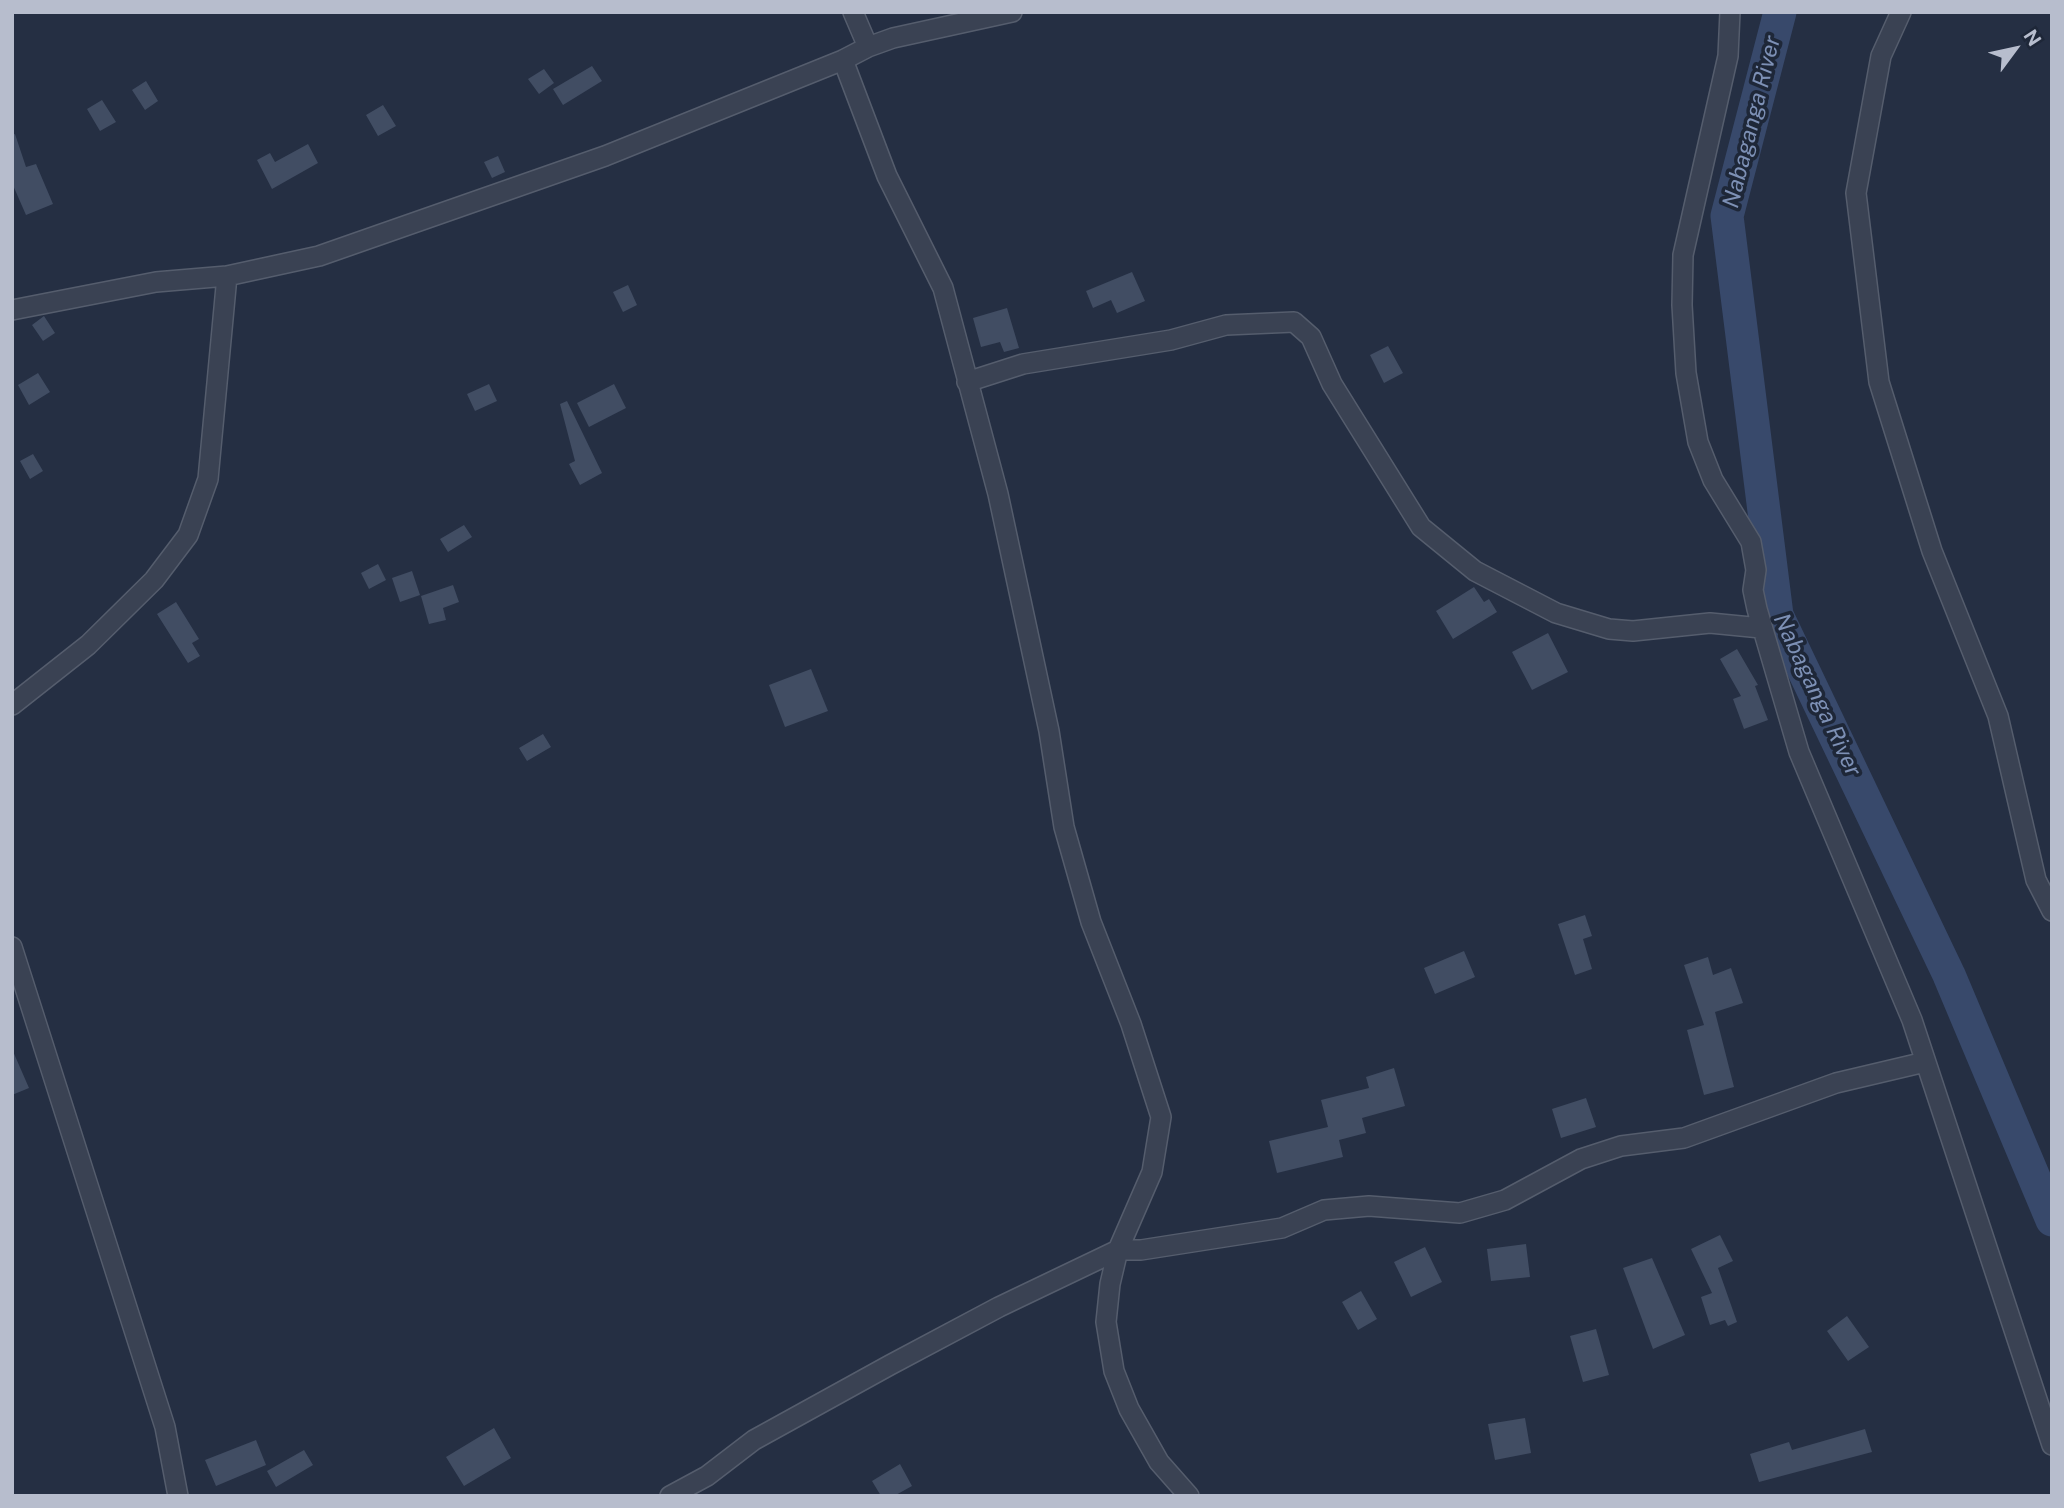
<!DOCTYPE html>
<style>
body{margin:0}
#map{position:relative;width:2064px;height:1508px;overflow:hidden;background:#252f43;font-family:"Public Sans",sans-serif}
canvas{display:block}
.frame{position:absolute;inset:0;border:14px solid #b7bdcd;pointer-events:none}
.north{position:absolute;left:1980px;top:14px;width:70px;height:70px;-webkit-text-stroke:5px #1e2738;paint-order:stroke;rotate:57deg;font-size:19px;font-weight:700;line-height:28px;text-align:center;color:#b7bdcd}
.north::after{content:'';display:block;margin:auto;width:24px;height:32px;background:#b7bdcd;clip-path:polygon(50% 0,100% 100%,50% 72%,0 100%)}
</style>
<div id="map">
<canvas width="2064" height="1508"></canvas>
<div class="frame"></div>
<div class="north">N</div>
</div>
<script>
const context = document.querySelector('canvas').getContext('2d');
context.lineJoin = 'round';
const toPath = rows => new Path2D(rows.map(r => 'M' + r).join(''));
function strokePath(path, color, width, dash) { context.strokeStyle = color; context.lineWidth = width; context.lineCap = dash ? 'butt' : 'round'; context.setLineDash(dash || []); context.stroke(path); }
function fillPath(path, color) { context.fillStyle = color; context.fill(path, 'evenodd'); }
function drawText(font, color, halo, rows, align = 'center') {
  context.font = font + ' "Public Sans",sans-serif'; context.lineWidth = 7; context.setLineDash([]); context.textBaseline = 'middle'; context.strokeStyle = halo; context.fillStyle = color; for (const [text, x, y, turn = 0] of rows) {
    context.save(); context.translate(x, y); context.rotate((+turn || 0) * Math.PI / 180); context.textAlign = isNaN(turn) ? turn : align; if (halo) context.strokeText(text, 0, 0); context.fillText(text, 0, 0); context.restore();
  }
}
strokePath(toPath([
 [1780,12,1727,216,1777,615,1949,975,2052,1220]
]), '#38496b', 33);
fillPath(toPath([
 [592,66,602,81,563,105,553,89],
 [544,69,554,83,539,94,528,79],
 [146,81,158,101,145,110,132,90],
 [102,100,116,122,100,131,87,109],
 [383,105,396,126,378,136,366,115],
 [15,134,26,167,36,164,53,204,26,215,12,183,12,135],
 [308,144,318,163,272,189,257,160,270,153,275,162],
 [498,156,505,172,492,178,484,162],
 [1132,272,1145,301,1117,313,1111,300,1093,308,1086,291],
 [628,285,637,305,623,312,613,292],
 [1007,308,1019,348,1004,352,1000,342,981,347,973,318],
 [44,316,55,333,43,341,32,325],
 [1388,346,1403,373,1384,383,1370,355],
 [38,373,50,392,29,405,18,385],
 [489,384,497,401,475,411,467,394],
 [614,384,626,408,589,427,577,403],
 [567,401,602,473,580,485,569,464,575,461,560,404],
 [33,454,43,471,30,479,20,461],
 [464,525,472,537,448,552,440,539],
 [378,564,386,580,369,589,361,573],
 [412,571,420,595,400,602,392,578],
 [453,585,459,602,443,608,446,620,429,624,421,596],
 [1474,587,1484,602,1489,599,1497,612,1453,639,1436,611],
 [176,602,199,639,192,643,200,656,188,663,157,614],
 [1548,633,1568,672,1532,690,1512,652],
 [1737,649,1758,685,1755,686,1768,720,1744,729,1733,699,1741,696,1720,659],
 [811,669,828,711,785,727,769,685],
 [543,734,551,747,527,761,519,748],
 [1585,915,1592,936,1583,939,1592,969,1575,975,1558,924],
 [1464,951,1475,977,1435,994,1424,968],
 [1708,957,1713,975,1731,968,1743,1003,1715,1012,1734,1087,1704,1095,1687,1030,1704,1025,1684,965],
 [12,1049,29,1088,12,1095],
 [1394,1068,1405,1106,1362,1118,1366,1133,1339,1140,1343,1157,1277,1173,1269,1141,1328,1127,1321,1100,1369,1088,1366,1077],
 [1586,1098,1596,1127,1561,1138,1552,1109],
 [1720,1235,1733,1261,1718,1268,1737,1322,1728,1326,1725,1320,1710,1325,1701,1297,1712,1293,1691,1249],
 [1526,1244,1530,1277,1491,1281,1487,1249],
 [1425,1247,1442,1282,1411,1297,1394,1262],
 [1652,1258,1685,1335,1653,1349,1623,1268],
 [1361,1291,1377,1319,1358,1330,1342,1302],
 [1847,1316,1869,1347,1848,1361,1827,1331],
 [1596,1329,1609,1375,1583,1382,1570,1336],
 [1525,1418,1531,1453,1495,1460,1488,1424],
 [494,1428,511,1458,464,1486,446,1457],
 [1865,1429,1872,1452,1759,1482,1750,1454,1789,1442,1792,1450],
 [256,1440,266,1465,216,1486,205,1460],
 [304,1450,313,1465,276,1487,267,1471],
 [900,1464,912,1486,894,1496,881,1496,872,1481]
]), '#414d63');
const minor = toPath([
 [853,12,868,47],
 [1730,12,1728,56,1683,255,1682,305,1686,373,1698,442,1713,480,1751,542,1756,570,1753,590,1757,609,1799,752,1912,1020,2052,1445],
 [1901,12,1881,56,1856,193,1879,382,1932,551,1998,716,2036,880,2052,911],
 [843,60,887,176,943,288,998,494,1049,731,1064,827,1091,922,1131,1024,1161,1117,1152,1172,1118,1250,1110,1284,1106,1322,1114,1371,1129,1409,1159,1462,1189,1496],
 [12,310,156,282,227,276,319,256,605,156,843,60,868,47,893,38,1012,12],
 [967,382,1023,364,1171,340,1226,325,1294,322,1311,337,1332,384,1421,527,1475,571,1556,613,1609,629,1633,631,1710,623,1761,628],
 [12,705,88,645,154,580,188,535,208,479,227,276],
 [12,947,165,1427,178,1496],
 [670,1496,707,1476,754,1440,890,1365,999,1307,1118,1250,1141,1250,1282,1228,1324,1210,1369,1206,1460,1213,1505,1200,1581,1159,1621,1146,1684,1138,1836,1083,1925,1062]
]);
strokePath(minor, '#555d6d', 22);
strokePath(minor, '#3a4253', 19);
drawText('italic 23px', '#7d90b5', '#1e2738', [
 ["Nabaganga River",1752,122,-76],
 ["Nabaganga River",1817,695,65]
]);
</script>
